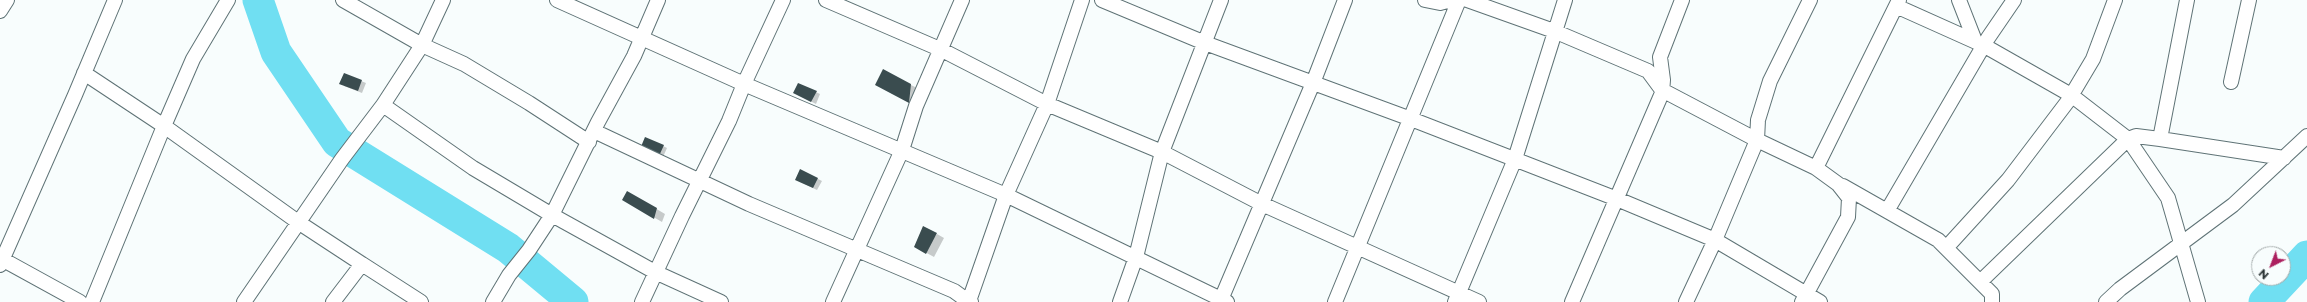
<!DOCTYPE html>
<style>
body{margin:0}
#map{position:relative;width:2307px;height:302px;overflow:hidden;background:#f8fdfd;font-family:Montserrat,sans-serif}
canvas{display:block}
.north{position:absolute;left:2251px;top:246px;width:40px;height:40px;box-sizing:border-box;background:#f8fdfd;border:1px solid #a4abab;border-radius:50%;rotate:222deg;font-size:11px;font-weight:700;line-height:16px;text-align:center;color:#273031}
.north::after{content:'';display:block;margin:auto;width:14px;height:18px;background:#ac205f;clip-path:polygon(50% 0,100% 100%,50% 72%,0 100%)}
</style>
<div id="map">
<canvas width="2307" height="302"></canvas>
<div class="north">N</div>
</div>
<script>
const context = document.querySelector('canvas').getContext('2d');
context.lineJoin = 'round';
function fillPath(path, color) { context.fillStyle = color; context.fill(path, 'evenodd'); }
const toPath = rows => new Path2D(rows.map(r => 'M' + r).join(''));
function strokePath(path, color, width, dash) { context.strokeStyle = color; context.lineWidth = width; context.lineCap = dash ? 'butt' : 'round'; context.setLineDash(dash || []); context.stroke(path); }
fillPath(toPath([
 [344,74,366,83,362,93,344,86],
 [799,84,820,94,816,104,798,95],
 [911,85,919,89,917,106,884,89],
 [663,146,667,148,663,157,642,148],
 [800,170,822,181,817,190,800,182],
 [628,192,665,214,662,222,624,200],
 [937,234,944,238,934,257,923,251]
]), '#0003');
strokePath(toPath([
 [258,0,276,52,337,142,508,248,573,302],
 [2264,302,2307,256]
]), '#70dff2', 31);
fillPath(toPath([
 [883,69,911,84,909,103,875,85],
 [344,73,362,80,358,91,339,84],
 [798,83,817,91,811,102,793,93],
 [645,137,664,145,659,156,640,149],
 [800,169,818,178,813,188,795,180],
 [627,191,657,208,654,219,622,200],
 [923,226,937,233,926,254,914,247]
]), '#3a4c4f');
const minor = toPath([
 [343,0,422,45,464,64,529,103,589,142],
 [557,0,744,84,1006,195,1227,302],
 [826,0,942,50,1047,104,1162,152,1262,204,1479,302],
 [1102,0,1205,43,1411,119,1617,199,1715,240,1820,302],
 [1425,0,1440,3,1451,0],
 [1467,0,1554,31,1648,71,1662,90,1757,140,1816,168,1838,184,1849,198,1848,217,1802,302],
 [1959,0,1975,41],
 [1896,6,1983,45,2071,95,2128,139,2168,198,2198,302],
 [0,11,7,0],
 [84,73,164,126,193,59,228,0],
 [2231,82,2249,0],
 [383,105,473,168,552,215,655,272,721,302],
 [594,131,749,204,954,291,969,302],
 [2160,139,2187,0],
 [1816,168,1899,0],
 [1843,186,1938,240,1992,294,1992,302],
 [1887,211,1988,38,2014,0],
 [1946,248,2008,180,2068,101,2093,59,2115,0],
 [0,258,80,302],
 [362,264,421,302],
 [0,265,75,95,115,0],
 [1980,282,2128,139,2136,136,2160,139,2284,158],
 [92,302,164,126,298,222,362,264,333,302],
 [244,302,342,159,383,105,422,45,443,0],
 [493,302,509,275,529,250,552,215,598,122,634,56,658,0],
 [642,302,682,216,729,121,744,84,783,0],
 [833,302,902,150,916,106,962,0],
 [971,302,969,301,1006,195,1047,104,1082,0],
 [1120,302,1136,257,1162,152,1221,0],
 [1220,302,1313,83,1345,0],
 [1335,302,1459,0],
 [1455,302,1515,159,1565,0],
 [1572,302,1662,93,1663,80,1660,57,1682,0],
 [1686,302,1715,240,1757,140,1758,120,1770,81,1810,0],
 [2106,302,2120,289,2233,205,2307,136]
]);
strokePath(minor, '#5f7376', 16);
strokePath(minor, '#fff', 14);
</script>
